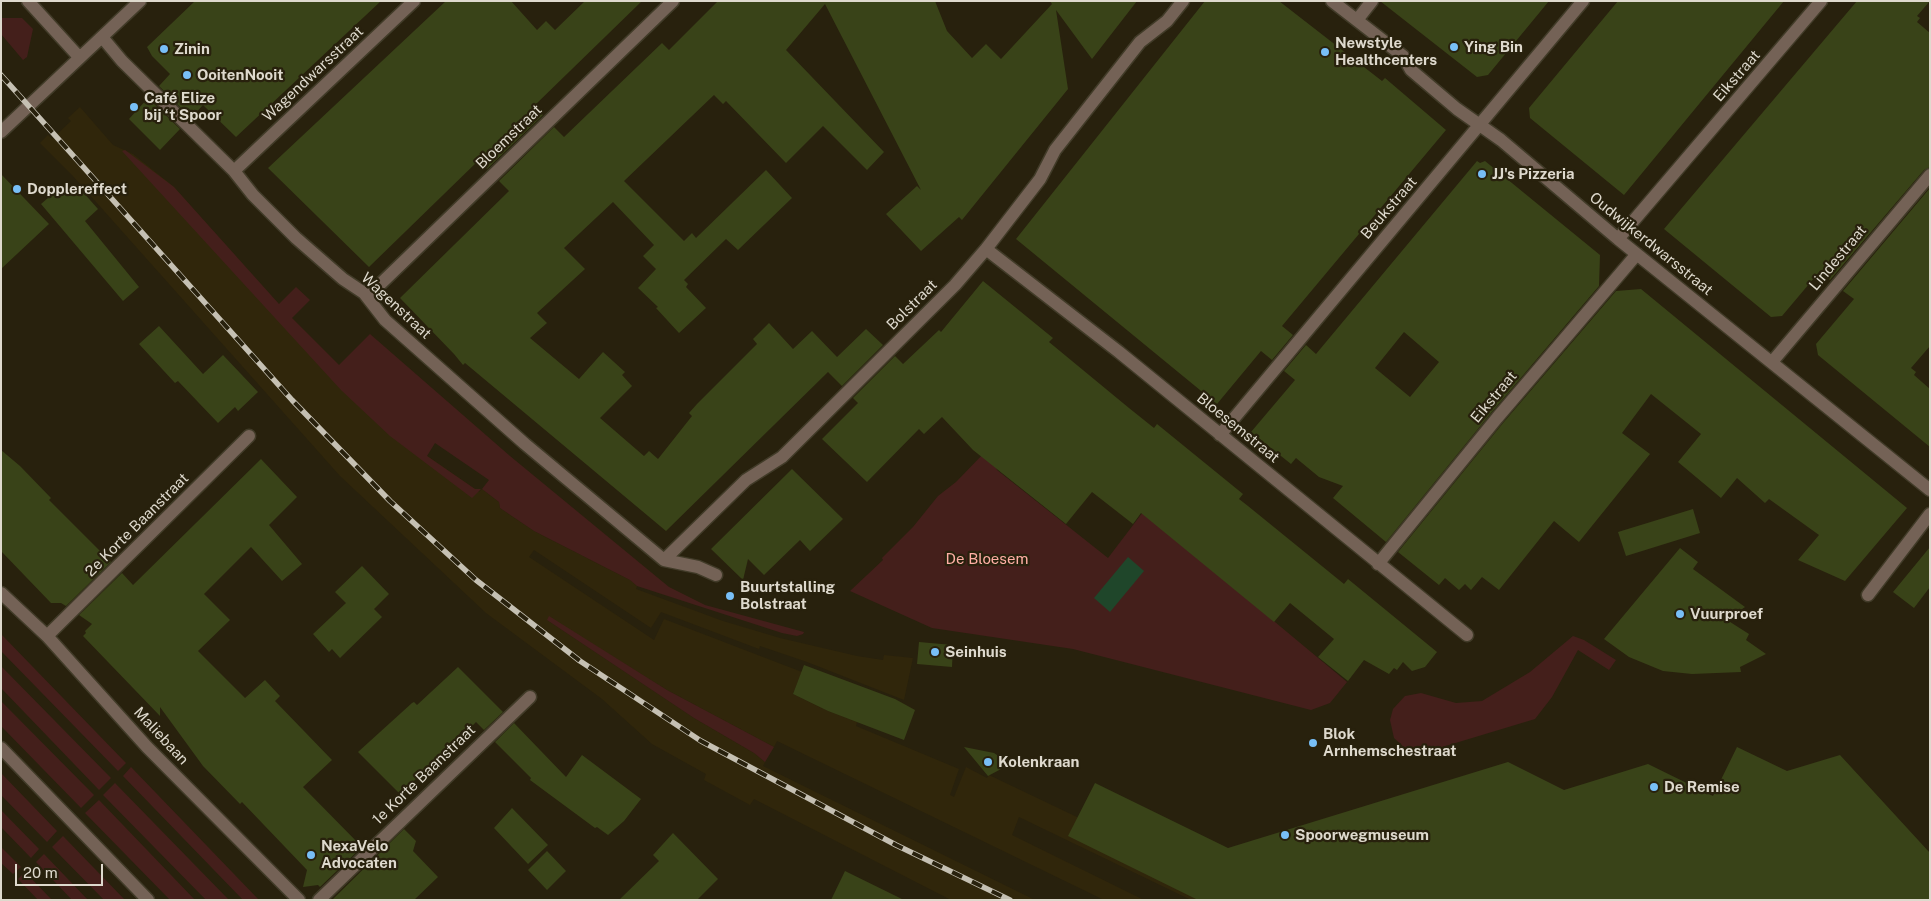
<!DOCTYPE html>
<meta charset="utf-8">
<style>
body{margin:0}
#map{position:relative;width:1931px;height:901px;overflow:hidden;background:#28210d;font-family:"Public Sans",sans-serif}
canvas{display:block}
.frame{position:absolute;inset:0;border:2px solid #ded9cd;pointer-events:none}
.scale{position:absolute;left:15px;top:864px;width:88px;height:22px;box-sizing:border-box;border:2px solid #ded9cd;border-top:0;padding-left:6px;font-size:15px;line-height:18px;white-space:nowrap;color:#ded9cd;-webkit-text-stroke:4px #28210d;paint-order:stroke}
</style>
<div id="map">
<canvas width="1931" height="901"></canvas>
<div class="frame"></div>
<div class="scale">20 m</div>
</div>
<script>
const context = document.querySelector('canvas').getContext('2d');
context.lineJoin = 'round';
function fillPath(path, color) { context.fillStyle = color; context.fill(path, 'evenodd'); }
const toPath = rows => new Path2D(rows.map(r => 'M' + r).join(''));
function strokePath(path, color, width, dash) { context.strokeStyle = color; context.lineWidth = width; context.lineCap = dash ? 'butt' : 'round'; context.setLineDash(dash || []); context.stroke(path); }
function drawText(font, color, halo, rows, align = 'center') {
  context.font = font + ' "Public Sans",sans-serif'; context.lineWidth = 4.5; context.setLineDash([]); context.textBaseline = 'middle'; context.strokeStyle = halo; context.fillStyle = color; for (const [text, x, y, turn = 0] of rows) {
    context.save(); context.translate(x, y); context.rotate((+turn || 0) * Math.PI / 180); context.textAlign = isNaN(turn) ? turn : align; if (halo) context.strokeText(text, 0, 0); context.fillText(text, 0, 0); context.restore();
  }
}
fillPath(toPath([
 [80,107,113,145,133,154,174,187,263,288,416,448,479,492,482,489,499,502,500,508,534,531,630,580,637,586,636,589,723,621,780,638,857,656,883,660,884,655,913,658,904,700,807,662,760,646,759,649,661,612,651,628,534,550,529,557,654,640,664,619,802,672,793,694,828,711,857,722,856,726,959,769,950,795,954,797,966,767,987,778,989,775,1211,881,1202,900,1191,900,1019,817,1012,835,1144,900,1104,900,777,741,774,747,667,690,589,642,547,620,694,718,754,753,765,762,763,766,1035,900,951,900,754,799,750,805,704,780,706,774,652,744,602,699,486,613,340,476,72,175,40,143,48,135,52,139,71,121,68,118]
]), '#30260b');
fillPath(toPath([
 [1,18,22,18,33,29,27,57,23,60,1,34],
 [125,150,174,187,279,304,296,287,310,300,292,318,339,365,370,334,510,456,669,587,705,605,804,632,803,634,797,636,782,633,637,586,630,580,534,531,500,508,499,502,482,489,489,480,435,443,427,456,475,489,481,489,472,498,390,436,341,390,122,151],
 [987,450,997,470,1108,558,1143,512,1347,682,1330,703,1311,710,1073,649,932,628,850,591,883,560,882,558,913,527,938,496,956,482],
 [549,616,667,690,774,747,765,762,754,753,694,718,547,620],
 [1,634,126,763,118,771,1,651],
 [1573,636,1584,640,1616,660,1609,670,1578,650,1552,697,1535,719,1429,751,1415,751,1406,749,1394,738,1390,720,1393,709,1405,696,1421,693,1456,703,1482,701,1530,672],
 [1,666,111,778,99,790,1,688],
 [1,701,94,795,81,808,1,726],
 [131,767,259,900,243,900,123,776],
 [1,773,57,831,47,842,1,795],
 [115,783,229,900,206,900,103,795],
 [99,800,195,900,170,900,85,813],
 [1,810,39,849,31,858,1,827],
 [63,836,125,900,104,900,52,847],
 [1,847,21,867,13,874,1,863],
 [44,854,88,900,72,900,36,862],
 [25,872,52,900,38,900,18,879]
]), '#441f1b');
fillPath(toPath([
 [1128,557,1144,571,1110,612,1094,598]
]), '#1f462a');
fillPath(toPath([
 [195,1,381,1,236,137,203,105,191,118,159,86,170,74,152,56,147,47],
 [446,1,511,1,537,30,546,21,555,30,585,1,642,1,534,106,543,115,487,169,479,160,369,267,268,168],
 [718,1,935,1,947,31,972,58,986,44,1001,59,1052,4,1050,1,1137,1,1092,59,1056,10,1068,89,962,220,959,217,921,251,886,214,917,186,921,190,825,4,786,50,884,152,867,170,823,126,786,163,726,101,723,104,714,95,624,181,684,241,692,233,696,238,766,170,792,198,738,250,726,239,684,280,688,284,686,287,706,308,679,333,656,308,658,307,638,288,656,269,643,256,654,245,613,202,564,248,585,269,537,313,547,323,530,338,579,379,603,352,625,372,622,375,632,386,600,418,644,456,649,451,658,459,692,416,689,413,697,404,757,344,753,339,769,323,793,349,812,331,837,357,866,329,883,345,842,386,828,372,666,531,465,363,463,365,454,354,400,298,509,191,499,181,554,127,564,137,662,43,669,50],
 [1205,1,1279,1,1382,81,1385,78,1446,130,1282,326,1293,335,1272,360,1261,351,1217,404,1016,239],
 [1380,1,1549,1,1488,75,1477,77],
 [1618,1,1784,1,1624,195,1530,118,1529,108],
 [1857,1,1930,1,1917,16,1920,18,1917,22,1930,33,1930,167,1924,170,1830,280,1820,271,1782,316,1771,317,1664,229],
 [148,98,180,129,160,150,129,119],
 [1477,161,1480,163,1485,161,1600,255,1599,286,1491,413,1386,542,1333,498,1343,486,1319,477,1296,458,1291,464,1251,432,1295,380,1284,371,1306,345,1316,354],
 [1404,332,1439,362,1410,397,1375,368],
 [1,174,49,224,1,269],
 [65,183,76,195,82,191,98,209,85,221,139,287,123,301,41,204],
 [1930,188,1930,346,1911,368,1916,372,1914,375,1930,389,1930,447,1818,355,1816,344,1854,299,1843,291],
 [983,281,1053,338,1049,342,1129,408,1154,428,1157,424,1243,494,1239,499,1248,506,1344,584,1348,579,1437,652,1425,667,1412,671,1403,662,1397,670,1394,668,1389,674,1364,660,1348,681,1318,657,1334,639,1290,603,1274,622,1141,513,1133,524,1092,492,1066,524,973,450,942,417,924,434,919,429,867,482,822,439,858,403,853,398,895,356,903,364,939,330,941,332],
 [1641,289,1907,508,1845,581,1798,560,1819,535,1769,499,1765,503,1737,478,1721,498,1678,462,1701,434,1651,394,1622,433,1650,454,1579,542,1554,521,1499,590,1482,577,1471,590,1465,584,1459,590,1445,578,1439,585,1398,552,1503,423,1616,291],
 [159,326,203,374,223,355,258,392,238,411,235,407,218,423,178,381,175,383,139,344],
 [1,450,20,466,51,498,49,500,111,562,66,606,61,603,51,603,1,551],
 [261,459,297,497,269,525,302,564,282,581,251,547,204,594,230,620,198,651,245,698,265,680,280,696,275,701,332,760,303,787,362,847,320,887,318,885,303,887,307,870,242,802,240,804,203,766,160,707,160,716,83,636,86,633,85,631,92,624,79,615,122,573,133,585],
 [792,469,843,519,810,551,800,540,764,575,748,559,743,580,711,549],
 [1693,509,1700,533,1626,556,1618,532],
 [1930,547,1930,587,1914,608,1893,592],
 [1680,548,1698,562,1693,569,1745,607,1727,620,1749,634,1746,640,1766,654,1740,667,1741,672,1692,674,1663,671,1629,657,1604,639],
 [362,566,389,594,374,609,382,617,340,658,332,649,329,652,313,634,346,603,335,592],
 [919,642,953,645,952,667,917,664],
 [804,665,895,699,915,710,904,740,828,711,793,694],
 [458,667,503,712,484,730,476,722,465,733,462,730,451,746,400,794,358,752,412,703,414,702,417,705],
 [514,723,566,777,582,755,641,799,624,821,608,835,597,827,595,828,530,780,531,778,495,742],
 [964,747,994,753,1000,757,1001,769,988,776],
 [1737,747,1787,771,1840,755,1930,853,1930,900,1198,900,1068,836,1095,783,1228,848,1508,762,1564,790,1648,764,1713,796],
 [512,808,548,845,528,864,494,828],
 [404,829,416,841,413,851,438,877,414,900,332,900],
 [673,833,718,879,697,900,619,900,659,861,653,855],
 [547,851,566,871,547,890,528,870],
 [845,871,904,900,831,900]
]), '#394318');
const minor = toPath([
 [28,1,79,57],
 [1332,1,1403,56,1411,70,1457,109,1501,140,1618,239,1930,490],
 [1357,20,1372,1],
 [102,37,122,61,234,171,253,195,296,238,343,279,364,293,385,320,525,444,664,560,698,567,716,575],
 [1,132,140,1],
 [234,171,414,1],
 [1618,239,1821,1],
 [986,249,1119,352,1467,635],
 [367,297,673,1],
 [1772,362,1930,175],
 [1220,435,1583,1],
 [664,560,746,480,782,457,955,285,986,249,1040,179,1055,150,1140,42,1167,21,1183,1],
 [1378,564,1497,418,1637,254],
 [1,593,47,636,147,747,299,900],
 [1868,595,1930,514],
 [47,636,249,436],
 [1,748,148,900],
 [319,900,530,697]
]);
strokePath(minor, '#413b28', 15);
strokePath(minor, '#746256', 12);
const rail = toPath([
 [1,75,292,400,390,501,476,580,580,661,701,741,896,845,1010,900]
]);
strokePath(rail, '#c5c0b3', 5.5);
strokePath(rail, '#28210d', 4, [11]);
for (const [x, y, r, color] of [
 [1454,47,5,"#78bff7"],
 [164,49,5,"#78bff7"],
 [1325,52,5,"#78bff7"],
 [187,75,5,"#78bff7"],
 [134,107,5,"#78bff7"],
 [1482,174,5,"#78bff7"],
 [17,189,5,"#78bff7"],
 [730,596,5,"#78bff7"],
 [1680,614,5,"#78bff7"],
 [935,652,5,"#78bff7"],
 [1313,743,5,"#78bff7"],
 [988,762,5,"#78bff7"],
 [1654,787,5,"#78bff7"],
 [1285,835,5,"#78bff7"],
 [311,855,5,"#78bff7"]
]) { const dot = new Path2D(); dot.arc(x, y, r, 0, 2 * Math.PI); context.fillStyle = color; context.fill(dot); strokePath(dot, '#28210d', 2); }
drawText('bold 15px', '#ded9cd', '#28210d', [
 ["Newstyle",1335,43],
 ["Healthcenters",1335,60],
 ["Ying Bin",1464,47],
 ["Zinin",174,49],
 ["OoitenNooit",197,75],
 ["Café Elize",144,98],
 ["bij ‘t Spoor",144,115],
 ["JJ's Pizzeria",1492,174],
 ["Dopplereffect",27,189],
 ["Buurtstalling",740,587],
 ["Bolstraat",740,604],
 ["Vuurproef",1690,614],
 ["Seinhuis",945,652],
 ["Blok",1323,734],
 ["Arnhemschestraat",1323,751],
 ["Kolenkraan",998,762],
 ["De Remise",1664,787],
 ["Spoorwegmuseum",1295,835],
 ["NexaVelo",321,846],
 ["Advocaten",321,863]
], 'left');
drawText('15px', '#ded9cd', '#28210d', [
 ["Wagendwarsstraat",313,74,-43],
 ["Eikstraat",1737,76,-49],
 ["Bloemstraat",509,137,-44],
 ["Beukstraat",1389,208,-49],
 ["Oudwijkerdwarsstraat",1651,244,39],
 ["Lindestraat",1838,258,-50],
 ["Bolstraat",912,305,-45],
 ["Wagenstraat",396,306,43],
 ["Eikstraat",1494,397,-50],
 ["Bloesemstraat",1238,428,39],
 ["2e Korte Baanstraat",137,525,-45],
 ["Maliebaan",161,736,47],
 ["1e Korte Baanstraat",424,775,-44]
]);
drawText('15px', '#ffafa5', '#28210d', [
 ["De Bloesem",987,559]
]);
</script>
